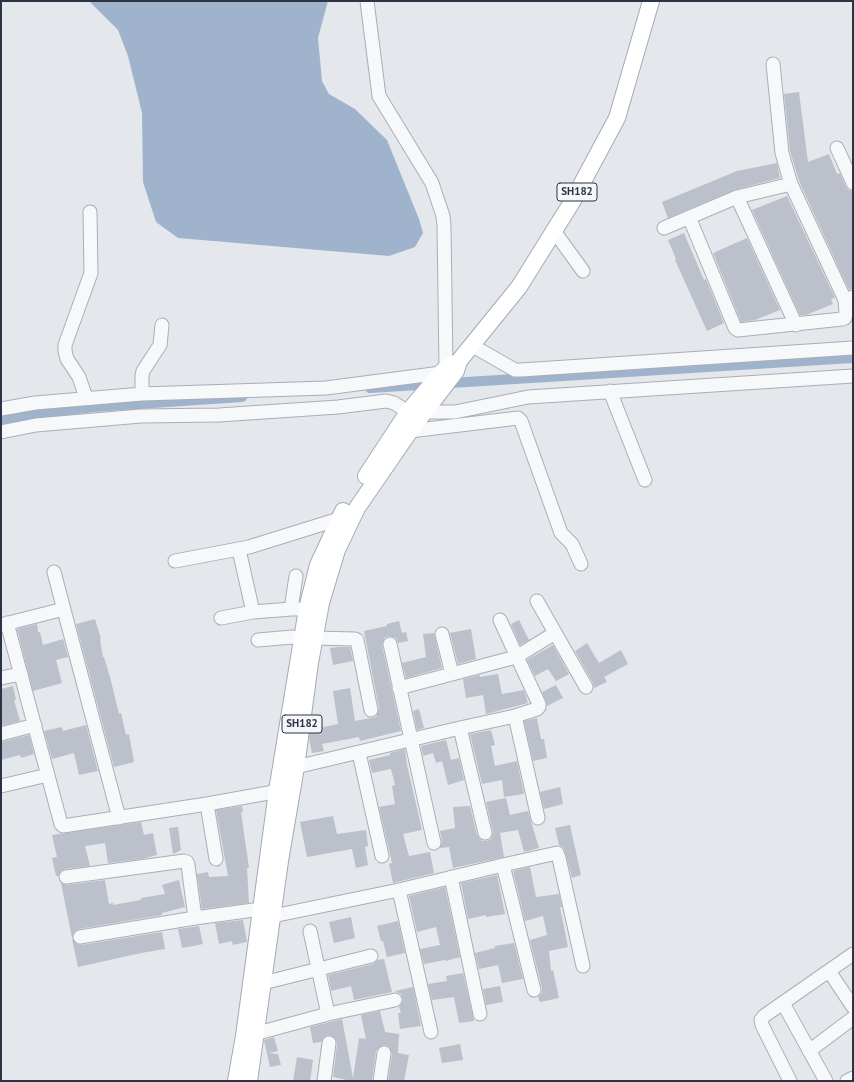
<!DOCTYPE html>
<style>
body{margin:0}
#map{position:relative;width:854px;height:1082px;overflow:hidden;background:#e4e7ec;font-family:"PT Sans",sans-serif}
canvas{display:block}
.frame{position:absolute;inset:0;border:2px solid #2b3445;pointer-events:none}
</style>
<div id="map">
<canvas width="854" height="1082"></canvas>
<div class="frame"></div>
</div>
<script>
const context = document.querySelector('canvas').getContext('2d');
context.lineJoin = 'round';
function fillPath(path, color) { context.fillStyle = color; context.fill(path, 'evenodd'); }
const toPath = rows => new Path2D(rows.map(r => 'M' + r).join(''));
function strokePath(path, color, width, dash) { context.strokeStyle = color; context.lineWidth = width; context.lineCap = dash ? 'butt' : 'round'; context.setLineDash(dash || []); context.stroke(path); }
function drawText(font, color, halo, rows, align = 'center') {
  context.font = font + ' "PT Sans",sans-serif'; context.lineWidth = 3.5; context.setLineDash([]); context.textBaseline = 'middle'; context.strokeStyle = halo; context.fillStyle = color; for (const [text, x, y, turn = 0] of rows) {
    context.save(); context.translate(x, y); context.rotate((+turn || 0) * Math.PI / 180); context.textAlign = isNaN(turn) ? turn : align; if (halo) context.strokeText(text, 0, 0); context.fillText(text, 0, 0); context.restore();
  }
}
fillPath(toPath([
 [89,1,328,1,318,38,322,81,329,94,355,109,387,140,419,219,423,233,415,247,389,256,178,238,156,222,143,182,142,113,128,56,118,30]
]), '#9fb4cc');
strokePath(toPath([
 [370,388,853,358],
 [1,421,20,416,94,407,242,397]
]), '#9fb4cc', 10);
fillPath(toPath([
 [799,92,808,162,829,154,837,174,840,173,846,187,849,190,853,191,853,289,849,290,799,181,790,151,784,94],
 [777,163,780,178,734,190,668,218,662,202,737,171],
 [787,196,835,298,831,299,833,304,806,315,800,315,752,210],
 [684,233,704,280,706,279,724,323,707,331,675,260,676,259,668,240],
 [747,238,780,310,755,320,741,322,713,253],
 [95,619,101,639,100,639,103,657,104,657,110,677,119,714,121,713,126,735,129,734,134,762,114,767,76,624],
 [519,620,529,640,520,645,511,624],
 [399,621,402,633,406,632,408,641,398,643,396,638,389,636,384,638,382,645,401,731,360,741,359,737,322,744,324,751,312,753,309,738,311,725,318,723,319,728,338,724,333,691,350,688,355,721,376,717,379,708,364,631,387,626,387,624],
 [37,624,38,632,40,632,43,645,63,639,68,657,56,660,62,683,33,691,17,629],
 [471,629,476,659,458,664,450,633],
 [434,633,442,668,406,678,402,663,426,657,423,634],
 [587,643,599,663,621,650,628,664,604,677,607,682,594,688,593,683,575,651],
 [553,645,569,674,556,681,548,669,535,676,527,660],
 [338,647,350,647,353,661,333,665,330,648],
 [498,674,502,694,524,690,528,703,486,714,483,695,466,698,463,679,480,675,480,677],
 [556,685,563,698,547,706,546,701,542,692],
 [13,686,16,700,14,700,20,721,1,726,1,689],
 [419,709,424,728,417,730,413,711],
 [537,718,541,739,544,739,547,758,533,761,524,721],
 [86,725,98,771,79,775,74,753,52,759,44,731,62,727,63,731],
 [491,730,495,745,491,746,495,766,517,761,524,794,504,797,502,780,482,784,470,734],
 [29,735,34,754,21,758,20,755,1,760,1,742],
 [446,740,451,760,459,758,464,780,448,785,442,761,436,763,433,753,423,756,421,746],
 [405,749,407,765,422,830,403,834,409,856,430,852,434,873,393,883,389,864,392,863,379,807,395,804,392,786,395,785,391,769,372,773,369,760,390,755,390,753],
 [560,787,563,804,544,809,540,792],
 [506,798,510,815,528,811,539,848,524,852,518,830,500,833,504,857,453,868,449,847,440,848,442,842,440,831,455,828,453,807,470,806,477,835,482,841,486,841,491,839,493,832,486,802],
 [242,806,243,812,241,812,249,868,247,868,249,903,202,909,197,874,208,872,209,877,228,876,216,810],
 [333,816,337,834,366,830,368,846,365,847,368,865,356,868,352,849,307,857,300,822],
 [141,822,144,835,153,833,157,855,142,859,108,863,105,843,85,846,90,866,65,869,61,871,58,876,56,876,52,858,57,857,52,835],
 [570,825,581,875,572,878,566,855,563,847,559,845,555,828],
 [178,827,181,850,173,854,169,828],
 [530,867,536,897,559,894,562,907,560,907,568,947,549,951,551,971,553,970,559,998,540,1002,538,997,542,993,542,988,530,940,547,935,543,916,525,921,513,871],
 [497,875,505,914,486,917,486,915,468,919,461,883],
 [105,880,109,904,113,903,113,905,141,900,141,898,165,894,162,885,179,880,185,907,162,913,162,915,79,929,75,931,72,938,61,883,67,885],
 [445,887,460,957,446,961,445,960,424,964,420,949,440,945,436,927,417,932,409,896],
 [351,917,355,938,334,943,329,922],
 [243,920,247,942,233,945,232,941,219,944,215,923],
 [398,921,405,953,387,957,383,941,381,941,377,926],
 [199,926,203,944,182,948,178,929],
 [162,932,165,949,141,953,78,967,72,939,77,944,81,945],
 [514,943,523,979,502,983,498,965,479,969,475,953,495,948,495,946],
 [384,959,392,992,354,1000,351,986,331,991,328,975,373,964,378,960],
 [463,973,474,1021,459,1023,454,997,432,1000,428,984,447,981,446,976],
 [500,986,503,1002,486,1005,483,989],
 [413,987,421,1026,400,1029,398,1013,401,1013,399,1007,402,1003,403,999,401,994,395,991],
 [380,1011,385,1032,399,1034,398,1053,409,1055,404,1081,388,1081,392,1054,389,1047,385,1045,381,1046,376,1051,372,1081,351,1081,333,1077,337,1044,336,1040,330,1035,326,1036,323,1038,321,1042,313,1043,310,1027,342,1019,353,1078,359,1038,366,1039,361,1015],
 [274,1037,278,1051,269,1053,278,1054,281,1065,270,1067,264,1040],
 [460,1044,463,1060,442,1063,439,1048],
 [297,1057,313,1060,310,1081,293,1081]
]), '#bbc0ca');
const minor = toPath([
 [367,1,379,96,432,183,443,216,444,226,446,368],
 [773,64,782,153,791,184,845,300],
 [837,148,853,183],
 [737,197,796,325],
 [689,217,735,328,738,330,842,319,845,318,846,314,845,300,853,297],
 [664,228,737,197,791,184],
 [554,231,583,271],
 [471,345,515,370,521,370,853,348],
 [610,391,645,480],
 [142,394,142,376,143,371,160,345,162,325],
 [86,398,79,377,67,359,65,351,65,345,91,273,90,212],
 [1,409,35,403,142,394,326,388,441,373],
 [410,431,518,418,521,421,561,533,572,544,581,564],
 [1,432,36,425,141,416,219,415,338,407,386,401,394,403,408,412,455,412,528,397,853,376],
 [239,550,253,612],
 [175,561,249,547,339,519],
 [54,572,119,818],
 [537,601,586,687],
 [291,609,296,576],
 [221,618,253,612,291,609,316,609],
 [7,623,61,824,63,826,207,804,285,790],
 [1,625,64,609],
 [442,634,452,674],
 [315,638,355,639,357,640,371,710],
 [258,640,293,637,302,639],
 [390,644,434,843],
 [1,678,21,674],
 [399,688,516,657,555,633],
 [515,716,538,818],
 [460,728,485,833],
 [1,734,35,725],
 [359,753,382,856],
 [296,767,460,728,515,716,537,709,539,707,539,704,500,620],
 [1,786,48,775],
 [207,804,216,859],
 [503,865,534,990],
 [66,877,184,861,187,862,188,865,195,918],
 [451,877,480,1014],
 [399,890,431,1032],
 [263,918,399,890,503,865,557,853,559,858,583,966],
 [310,931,328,1014],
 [80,937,195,918,261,909],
 [829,971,853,1007],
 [263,983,371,956],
 [783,1003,826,1081],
 [247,1036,328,1014,395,1000],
 [809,1051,853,1018],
 [324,1081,329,1043],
 [380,1081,384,1053],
 [790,1081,762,1025,761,1020,764,1016,853,954],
 [847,1081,853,1078]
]);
const major = toPath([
 [366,476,408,412,441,373,446,368,456,363],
 [236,1081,244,1036,277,791,307,609,318,565,343,511],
 [249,1081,280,861,296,767,310,663,321,603,337,550,357,508,410,431,456,371,459,361,519,287,572,202,617,118,651,1]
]);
strokePath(minor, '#a9aeb7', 15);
strokePath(major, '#a3abb8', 18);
strokePath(minor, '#f7f8fa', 13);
strokePath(major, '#fff', 16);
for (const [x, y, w] of [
 [577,192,40],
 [302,724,40]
]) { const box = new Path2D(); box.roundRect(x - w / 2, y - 9, w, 18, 3); context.fillStyle = '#f4f6f9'; context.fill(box); strokePath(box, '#2b3445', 1); }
drawText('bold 11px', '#2b3445', null, [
 ["SH182",577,192],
 ["SH182",302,724]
]);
</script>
